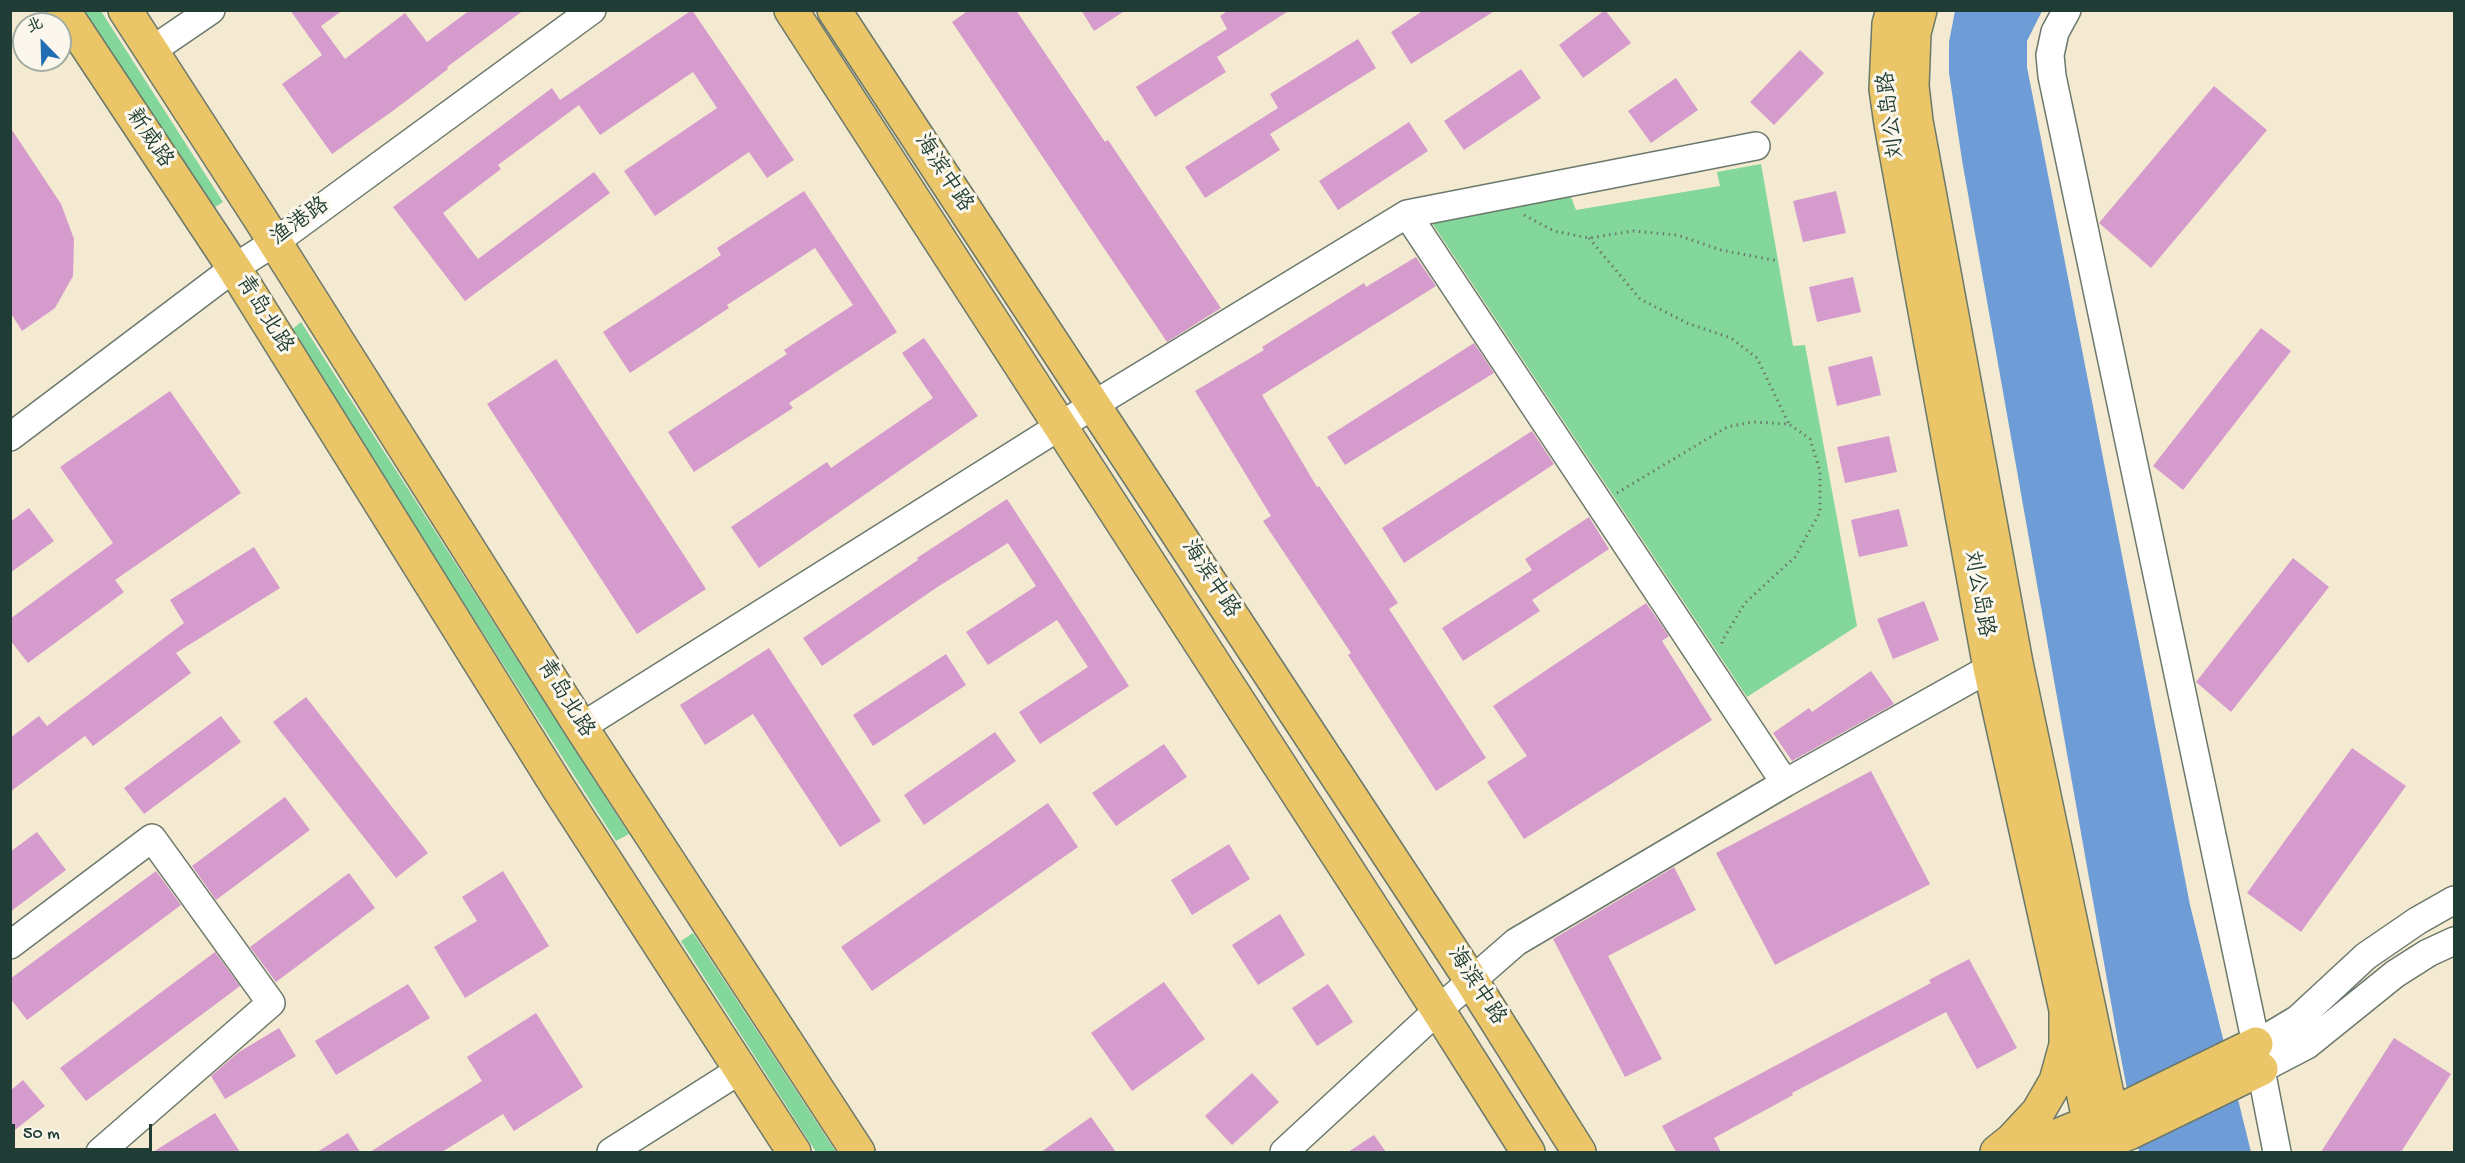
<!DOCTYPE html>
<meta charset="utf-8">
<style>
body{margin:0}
#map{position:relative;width:2465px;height:1163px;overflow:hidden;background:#f4e9d1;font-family:"Gochi Hand","LXGW WenKai TC",sans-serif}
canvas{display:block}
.frame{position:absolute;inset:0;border:12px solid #1f3d34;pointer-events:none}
.north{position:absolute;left:12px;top:12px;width:60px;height:60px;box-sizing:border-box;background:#fbf7ec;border:2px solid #a3ada2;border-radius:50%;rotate:337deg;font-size:16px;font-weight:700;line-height:24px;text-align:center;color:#1f3d34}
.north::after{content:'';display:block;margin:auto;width:21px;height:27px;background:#1f6fb2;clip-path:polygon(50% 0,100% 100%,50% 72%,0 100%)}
.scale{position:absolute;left:12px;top:1124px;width:140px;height:27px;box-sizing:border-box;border:3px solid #1f3d34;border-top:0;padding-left:8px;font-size:18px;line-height:21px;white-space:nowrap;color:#1f3d34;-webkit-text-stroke:4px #fbf7ec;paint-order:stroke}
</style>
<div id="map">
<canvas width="2465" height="1163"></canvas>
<div class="frame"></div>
<div class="north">北</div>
<div class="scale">50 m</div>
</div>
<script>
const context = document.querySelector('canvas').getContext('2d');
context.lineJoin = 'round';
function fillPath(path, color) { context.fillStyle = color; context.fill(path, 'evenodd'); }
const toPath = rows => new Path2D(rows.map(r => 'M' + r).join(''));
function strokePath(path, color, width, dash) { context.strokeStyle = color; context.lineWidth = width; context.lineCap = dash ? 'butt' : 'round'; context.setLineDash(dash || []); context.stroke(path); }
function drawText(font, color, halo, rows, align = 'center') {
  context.font = font + ' "Gochi Hand","LXGW WenKai TC",sans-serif'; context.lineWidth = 6; context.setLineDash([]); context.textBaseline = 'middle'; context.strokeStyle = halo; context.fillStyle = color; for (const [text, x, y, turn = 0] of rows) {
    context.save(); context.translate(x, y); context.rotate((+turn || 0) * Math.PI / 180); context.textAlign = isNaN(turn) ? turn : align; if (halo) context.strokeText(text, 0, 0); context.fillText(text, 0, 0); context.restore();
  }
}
fillPath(toPath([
 [84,11,101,11,223,202,212,209],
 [1761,164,1793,346,1805,345,1857,626,1747,697,1430,220,1571,197,1576,210,1720,186,1717,172],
 [301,322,629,834,616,841,290,331],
 [693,933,836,1152,816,1152,681,941]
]), '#83d79a');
fillPath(toPath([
 [1955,11,2042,11,2027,41,2027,67,2190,905,2251,1152,2139,1152,2118,1042,1962,160,1949,73,1949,42]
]), '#6d9cd6');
fillPath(toPath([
 [290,10,343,10,321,26,345,59,405,13,427,42,470,10,524,10,447,67,448,69,394,110,332,154,282,84,322,55],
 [692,10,794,160,767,178,749,152,655,216,624,171,717,108,693,72,600,135,579,105,498,165,501,169,443,213,478,259,594,172,610,193,465,301,393,207,552,88,560,100],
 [969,10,1016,10,1105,142,1108,140,1221,308,1167,342,952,22],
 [1081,10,1126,10,1094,31],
 [1229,10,1290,10,1217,57,1226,72,1155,117,1136,87,1227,29,1220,16],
 [1424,10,1496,10,1411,64,1391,32],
 [1605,10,1631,43,1583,78,1559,45],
 [1358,39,1376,68,1270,134,1280,150,1205,198,1185,167,1278,108,1270,94],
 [1800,50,1824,73,1774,125,1750,102],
 [1521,69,1541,98,1464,150,1444,121],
 [1676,78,1698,110,1651,143,1628,111],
 [2214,86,2267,130,2151,268,2099,223],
 [1409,122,1428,151,1338,210,1319,181],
 [10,127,61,204,74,239,73,276,55,308,22,331,10,312],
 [804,191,897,332,789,403,793,408,694,472,668,432,787,354,784,350,853,305,815,248,727,305,729,308,630,373,603,332,721,255,717,248],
 [1836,191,1846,233,1803,242,1793,201],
 [1416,257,1436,286,1262,395,1317,487,1319,486,1398,603,1389,609,1486,758,1436,791,1348,655,1351,653,1263,521,1271,516,1195,391,1264,350,1262,347,1364,283,1366,287],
 [1853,277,1861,312,1817,322,1809,287],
 [2261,328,2291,351,2183,490,2153,466],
 [924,338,978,416,759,568,731,527,827,462,831,468,933,398,902,353],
 [1474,343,1494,373,1345,465,1327,437],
 [1872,356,1881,395,1837,406,1828,367],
 [556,359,706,589,637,634,487,404],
 [170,391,241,493,115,580,124,592,28,663,10,640,10,619,113,543,60,467],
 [1532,431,1554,464,1404,563,1382,528],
 [1889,436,1897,472,1845,483,1837,447],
 [1007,499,1129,686,1040,744,1019,712,1088,667,1057,620,988,665,966,632,1036,586,1008,543,936,588,822,666,803,638,918,560,917,558],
 [29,508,54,541,10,573,10,522],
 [1899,509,1908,546,1859,557,1851,520],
 [1589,517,1609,549,1532,600,1540,611,1463,661,1442,628,1532,570,1525,559],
 [254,547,280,588,176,653,191,673,93,746,85,736,10,792,10,738,39,716,47,726,184,623,170,600],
 [2293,558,2329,587,2231,712,2196,682],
 [1924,601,1939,640,1893,659,1877,619],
 [1646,603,1669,636,1662,641,1712,720,1524,839,1487,782,1527,756,1493,706],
 [769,648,881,821,840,847,753,714,705,745,680,705],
 [946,654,966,685,873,746,853,715],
 [1871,671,1894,704,1792,761,1773,733,1809,708,1812,712],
 [306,697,428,853,396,878,273,722],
 [221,716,241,742,144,814,124,788],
 [995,732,1016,761,924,825,904,795],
 [1164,744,1187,777,1116,826,1092,793],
 [2352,748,2406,786,2301,932,2247,893],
 [1871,771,1930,884,1775,965,1716,853],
 [285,797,310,830,216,900,192,866],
 [1048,803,1078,847,872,991,841,947],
 [37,832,66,870,10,912,10,852],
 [1229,844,1250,879,1192,915,1171,880],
 [1674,867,1696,910,1608,956,1662,1059,1625,1077,1553,939],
 [156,871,181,905,27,1020,10,998,10,979],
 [503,871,549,946,465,998,434,947,477,921,462,897],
 [349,873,375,908,276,982,250,947],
 [1280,914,1305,955,1258,985,1232,945],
 [215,952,240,986,86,1101,60,1068],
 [1969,959,2017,1048,1977,1069,1946,1012,1792,1093,1793,1095,1714,1138,1721,1152,1676,1152,1662,1126,1931,983,1929,980],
 [1164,982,1205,1039,1132,1091,1091,1033],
 [408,984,430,1018,336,1075,315,1041],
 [1328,984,1353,1022,1317,1046,1292,1008],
 [536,1013,583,1087,514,1131,503,1114,442,1152,370,1152,482,1081,467,1057],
 [279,1028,296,1056,225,1099,211,1076,239,1052],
 [2394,1038,2451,1074,2401,1152,2321,1152],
 [1252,1073,1279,1102,1232,1145,1205,1116],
 [23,1080,45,1106,10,1134,10,1091],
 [215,1113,240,1152,153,1152],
 [1091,1117,1116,1152,1041,1152],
 [348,1133,360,1152,317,1152],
 [1374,1135,1386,1152,1348,1152]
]), '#d69bcd');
const minor = toPath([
 [2067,10,2055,32,2050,55,2052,76,2256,1044,2277,1152],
 [151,51,211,10],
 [1407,214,1785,783],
 [10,437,234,268,275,242,592,10],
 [581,727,1095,404,1407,214,1756,146],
 [10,945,152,838,271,1003,100,1152],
 [2256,1044,2298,1019,2366,956,2417,921,2454,900],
 [2261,1069,2307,1045,2395,974,2428,953,2454,941],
 [611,1152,740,1070],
 [1284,1152,1438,1010,1516,942,1785,783,1990,668,2009,665]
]);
const major = toPath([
 [63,10,234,268,559,789,794,1152],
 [125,10,259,217,581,727,858,1152],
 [791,10,1438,1010,1528,1152],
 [834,10,1471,980,1579,1152],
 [1893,10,1889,24,1886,89,1891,124,1990,668,2066,1010,2066,1045,2056,1081,2038,1112,2012,1140,1997,1152],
 [1920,10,1914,33,1912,86,1916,121,2016,663,2116,1137],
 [2071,1035,2094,1143],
 [2018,1152,2125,1108,2256,1044],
 [2079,1152,2129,1133,2261,1069]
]);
strokePath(minor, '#6a796b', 30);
strokePath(major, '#6a796b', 36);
strokePath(toPath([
 [1524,215,1554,231,1589,238,1633,231,1677,235,1721,250,1778,261],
 [1589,238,1640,299,1687,323,1731,338,1757,358,1789,424],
 [1617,493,1727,427,1752,422,1789,424,1810,439,1820,471,1820,512,1795,557,1745,603,1722,641,1722,648]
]), '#6a796b', 3, [1.5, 4.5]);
strokePath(minor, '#fff', 27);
strokePath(major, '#ebc669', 33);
drawText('22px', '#1f3d34', '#fbf7ec', [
 ["刘公岛路",1893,115,-97],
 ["新威路",148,139,56],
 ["海滨中路",942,174,57],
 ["渔港路",301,223,-36],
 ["青岛北路",263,315,58],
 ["海滨中路",1209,580,57],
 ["刘公岛路",1977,594,80],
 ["青岛北路",564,699,58],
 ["海滨中路",1475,987,57]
]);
</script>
